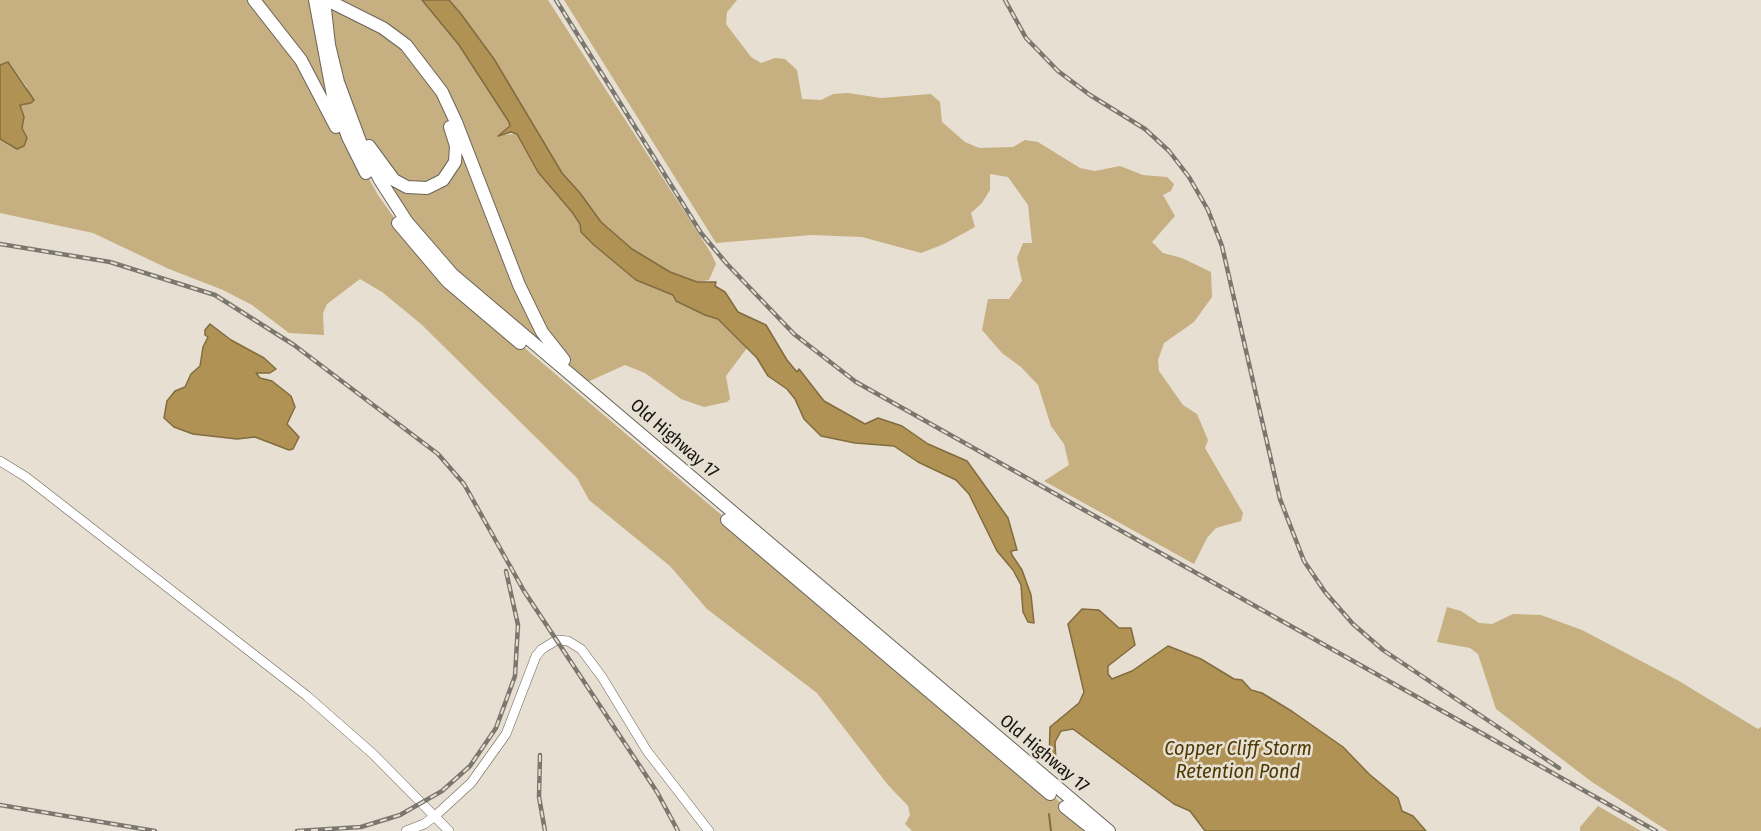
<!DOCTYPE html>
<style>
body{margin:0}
canvas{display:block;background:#e6dfd2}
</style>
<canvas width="1761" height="831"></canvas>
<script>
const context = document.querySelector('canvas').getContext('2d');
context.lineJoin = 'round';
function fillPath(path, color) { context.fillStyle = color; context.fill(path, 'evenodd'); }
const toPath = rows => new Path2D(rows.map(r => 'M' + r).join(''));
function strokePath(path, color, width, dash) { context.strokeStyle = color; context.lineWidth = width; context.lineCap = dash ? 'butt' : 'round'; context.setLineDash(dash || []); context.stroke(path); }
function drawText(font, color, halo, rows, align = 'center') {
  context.font = font + ' "Fira Sans Condensed",sans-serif'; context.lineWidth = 5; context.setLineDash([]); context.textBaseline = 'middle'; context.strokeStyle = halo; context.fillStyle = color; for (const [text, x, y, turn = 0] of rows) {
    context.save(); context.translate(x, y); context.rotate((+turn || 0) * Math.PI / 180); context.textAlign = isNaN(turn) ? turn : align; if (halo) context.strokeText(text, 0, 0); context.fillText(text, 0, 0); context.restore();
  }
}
fillPath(toPath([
 [0,0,314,0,358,159,378,195,412,243,520,344,1094,831,912,831,905,824,910,815,908,806,888,785,817,693,707,609,670,566,589,500,577,478,421,324,382,292,360,279,327,304,323,313,324,335,289,333,252,305,223,290,169,269,93,233,0,213,0,139,17,149,24,132,22,123,23,111,20,105,31,103,27,87,11,65,8,62,0,65],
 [325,0,422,0,459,45,509,122,511,126,500,135,517,134,538,172,572,212,594,245,636,280,673,295,701,313,718,319,747,348,726,376,730,399,727,402,704,407,681,399,645,373,625,365,583,384,474,293,417,233,344,101],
 [449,0,548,0,711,253,716,264,709,280,697,282,670,272,632,249,601,222,580,193,562,173,494,59],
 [564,0,737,0,727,12,726,24,751,57,761,63,775,58,785,59,797,70,802,99,821,100,833,94,848,93,881,98,931,94,940,102,942,122,965,142,979,148,1013,147,1025,140,1038,142,1080,168,1095,171,1120,166,1143,175,1167,177,1174,184,1171,191,1163,195,1175,216,1152,242,1163,253,1182,258,1211,272,1212,297,1194,322,1164,343,1158,360,1159,371,1183,405,1197,414,1208,440,1205,448,1243,513,1241,521,1216,528,1207,538,1194,564,1044,481,1069,465,1064,444,1051,426,1038,385,1021,367,1002,353,982,330,988,299,1009,299,1022,281,1017,258,1023,243,1032,243,1028,205,1008,177,990,174,990,190,982,203,971,213,975,227,944,244,921,253,862,237,811,235,716,243],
 [1447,607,1461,611,1479,623,1492,624,1513,614,1541,615,1582,630,1679,681,1758,729,1761,727,1761,831,1668,831,1592,782,1496,709,1478,654,1470,648,1437,642],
 [1598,806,1641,831,1580,831,1580,827]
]), '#c6af80');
const water = toPath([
 [422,0,449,0,461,14,494,59,562,173,580,193,601,222,632,249,670,272,697,282,716,282,715,286,725,292,738,312,766,325,787,360,797,372,799,369,824,401,865,424,878,418,902,426,928,444,967,461,1008,518,1017,550,1011,551,1012,555,1022,570,1031,595,1034,623,1028,622,1023,612,1021,585,1013,570,997,551,969,494,956,480,918,462,894,446,855,443,821,436,804,419,795,399,787,389,768,376,757,358,718,319,705,315,676,301,673,295,636,280,594,245,581,232,580,224,572,212,538,172,517,134,511,132,498,136,510,126,509,122,459,45,422,0],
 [8,62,34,100,31,103,20,105,24,117,22,128,27,138,24,146,17,149,0,139,0,65,8,62],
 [210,324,231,340,264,358,276,369,270,373,256,373,260,378,272,381,291,396,295,407,287,424,299,437,293,449,289,450,255,437,237,439,193,434,174,427,164,418,167,401,175,391,185,387,191,374,200,366,203,347,208,337,205,335,205,330,210,324],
 [1082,609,1099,610,1119,628,1131,628,1135,645,1108,666,1108,674,1112,679,1132,671,1168,646,1201,659,1234,679,1242,680,1251,690,1262,693,1293,712,1343,747,1369,774,1398,798,1402,811,1413,816,1426,831,1205,831,1190,811,1174,804,1073,729,1061,731,1055,742,1056,763,1049,762,1050,727,1079,703,1084,692,1068,624,1082,609]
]);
fillPath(water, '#b09254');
strokePath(water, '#826c3f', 1.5);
strokePath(toPath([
 [1049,814,1051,831]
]), '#826c3f', 2);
const minor = toPath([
 [0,461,26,477,307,696,373,754,449,831],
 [406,831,424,824,435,816,471,783,506,734,536,656,542,649,557,640,568,641,581,649,602,677,647,751,709,831]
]);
const major = toPath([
 [254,0,301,60,336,127],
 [315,0,333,96,348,137,366,173],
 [324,0,329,45,338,82,361,144,380,180,407,222,452,274,1109,831],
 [327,0,383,28,406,45,442,92,456,122,519,285,542,332,564,360],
 [369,146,394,180,407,187,427,188,443,180,455,162,456,146,450,127],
 [398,223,448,282,520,343],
 [727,520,1050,794],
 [1065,807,1095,831]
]);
strokePath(minor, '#6a6459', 10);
strokePath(major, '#6a6459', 14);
strokePath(minor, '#fff', 9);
strokePath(major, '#fff', 12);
const rail = toPath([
 [556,0,701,233,727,264,794,334,856,382,1656,831],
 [1005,0,1026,38,1058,71,1090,95,1145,129,1169,151,1189,177,1208,210,1222,246,1280,499,1304,561,1325,592,1353,624,1383,650,1559,768],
 [0,244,110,262,215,295,294,345,438,454,464,484,524,591,657,792,678,831],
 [540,755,539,797,545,831],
 [0,805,155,831],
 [297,831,361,827,400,815,442,791,470,766,496,728,515,676,518,625,506,571]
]);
strokePath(rail, '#7c776e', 4.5);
strokePath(rail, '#e6dfd2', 2, [7]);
drawText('18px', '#16140f', '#e6dfd2', [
 ["Old Highway 17",674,439,41],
 ["Old Highway 17",1044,754,40]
]);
drawText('italic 20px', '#4e3903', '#e6dfd2', [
 ["Copper Cliff Storm",1238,749],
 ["Retention Pond",1238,772]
]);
</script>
